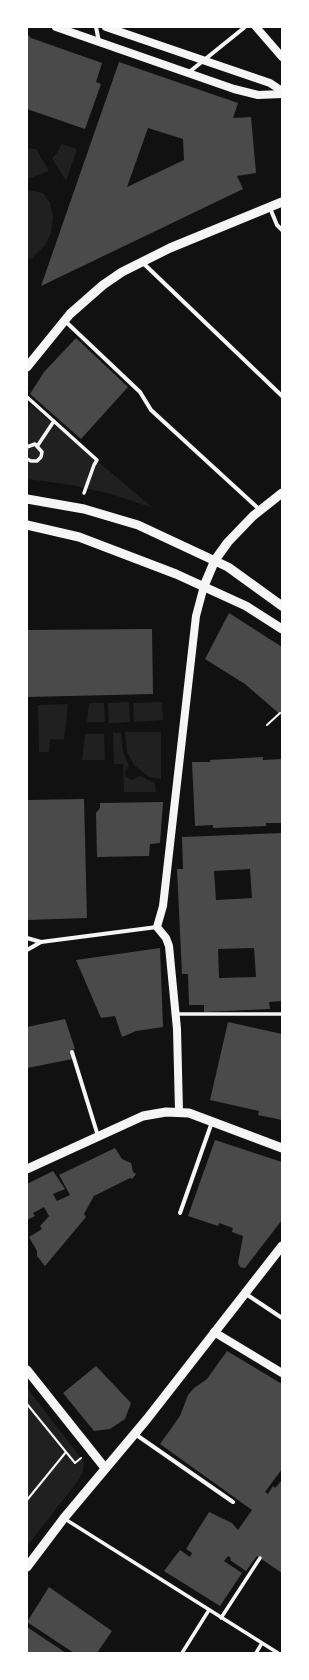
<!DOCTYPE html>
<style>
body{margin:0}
#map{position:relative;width:309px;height:1680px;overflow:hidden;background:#111;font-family:Overpass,sans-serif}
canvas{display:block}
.frame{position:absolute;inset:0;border:28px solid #fff;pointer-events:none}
</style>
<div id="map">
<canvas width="309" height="1680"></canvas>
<div class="frame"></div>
</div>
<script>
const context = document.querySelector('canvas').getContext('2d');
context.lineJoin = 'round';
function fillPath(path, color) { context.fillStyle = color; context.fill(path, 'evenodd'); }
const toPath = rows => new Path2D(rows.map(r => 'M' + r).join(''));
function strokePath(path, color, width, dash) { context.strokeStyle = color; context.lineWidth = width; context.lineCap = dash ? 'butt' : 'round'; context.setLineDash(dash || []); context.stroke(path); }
fillPath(toPath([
 [62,144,77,149,66,181,52,158,56,154],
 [27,148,36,149,49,171,27,179],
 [27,190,43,193,50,203,53,216,51,233,45,245,32,258,27,259],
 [30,404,153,508,111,494,71,485,27,479,27,412],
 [129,702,130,722,109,723,108,703],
 [162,702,163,720,134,722,133,703],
 [89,703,104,703,105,722,87,722],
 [68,704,64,740,50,739,49,752,39,752,38,705],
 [125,732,161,732,161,779,149,777,134,765,127,752],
 [113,733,121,733,123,752,129,766,125,770,125,776,132,780,140,776,155,783,156,792,124,792,123,764,114,764],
 [85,734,104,734,105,760,82,760],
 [27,1388,84,1462,83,1472,78,1481,27,1546]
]), '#202020');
fillPath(toPath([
 [27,34,31,38,102,63,96,82,101,84,85,129,27,109],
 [119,62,238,103,233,118,251,117,256,173,237,176,243,189,41,286],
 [148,128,183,139,184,160,127,187],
 [76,338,128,387,81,439,30,394,44,372],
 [229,613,282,647,282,716,245,684,205,659],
 [152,629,153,694,27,697,27,630],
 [263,757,263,760,281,759,282,823,266,823,266,826,213,828,213,825,195,826,192,762,210,762,210,760],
 [84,799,87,918,27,920,27,800],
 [163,802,160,843,150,844,149,856,97,857,96,813,100,808,100,803],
 [282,833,282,1001,269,1002,270,1009,204,1012,204,1005,189,1005,188,974,182,974,177,869,183,869,182,837],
 [250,869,252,898,216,900,214,871],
 [254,948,256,977,219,978,218,949],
 [160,948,163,1027,136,1031,122,1037,115,1016,101,1018,76,960],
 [65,1019,75,1049,71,1050,73,1059,27,1068,27,1027],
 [228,1022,282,1034,282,1120,258,1115,259,1111,210,1100],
 [215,1140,282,1162,282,1220,245,1268,240,1267,238,1263,243,1236,232,1232,233,1228,219,1223,218,1226,188,1216],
 [115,1148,122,1159,131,1163,133,1172,136,1174,132,1179,130,1178,94,1196,84,1214,86,1217,45,1266,37,1256,37,1251,29,1237,42,1229,40,1226,49,1216,44,1207,33,1213,35,1216,27,1220,27,1184,53,1171,65,1189,53,1194,57,1201,70,1195,59,1175],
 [227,1351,282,1384,282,1469,265,1492,268,1494,273,1486,275,1488,282,1480,282,1573,257,1556,246,1571,230,1560,231,1558,228,1556,224,1561,242,1573,220,1606,164,1571,180,1550,190,1557,192,1553,186,1549,209,1512,232,1523,238,1530,252,1510,160,1444,180,1416,188,1395,194,1388,207,1379],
 [96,1366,131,1403,125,1419,110,1429,94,1431,63,1393],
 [49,1587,112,1631,97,1653,74,1653,27,1622],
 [27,1627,66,1653,27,1653]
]), '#4a4a4a');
strokePath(toPath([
 [267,725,280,713],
 [27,1404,75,1463,81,1458],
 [27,1500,66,1452]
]), '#f5f5f5', 2);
strokePath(toPath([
 [27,397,97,460,94,465,84,493],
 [38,445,54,421],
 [27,447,35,444,42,452,41,457,37,461,31,461,27,459],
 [176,1014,282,1014],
 [65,1519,278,1653],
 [221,1618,260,1558],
 [182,1653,209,1610],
 [256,1653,262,1643]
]), '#f5f5f5', 3.5);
strokePath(toPath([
 [96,27,99,42],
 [188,73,245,27],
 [270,208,277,225,282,230],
 [142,262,282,396],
 [64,320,140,392,151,410,260,510],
 [27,938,41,942],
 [27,950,41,942,157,927],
 [72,1052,98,1136],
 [180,1213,212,1122],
 [246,1294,282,1318],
 [135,1434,233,1502]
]), '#f5f5f5', 4);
strokePath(toPath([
 [56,27,234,89,258,95,282,94],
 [106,27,270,83,282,91],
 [256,27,282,57],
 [179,1111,177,1029,169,946,166,938,157,927,163,906,196,616,204,586],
 [214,1332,282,1373]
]), '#f5f5f5', 8);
strokePath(toPath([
 [27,367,70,314,103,285,122,272,170,248,282,202],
 [27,499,84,509,138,525,228,567,282,606],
 [27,525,79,537,176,574,246,606,282,629],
 [204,586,215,560,228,542,253,516,282,493],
 [27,1169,143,1116,166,1112,189,1113,282,1148],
 [27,1370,105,1468],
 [27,1567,64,1518,147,1419,282,1246]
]), '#f5f5f5', 9);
</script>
